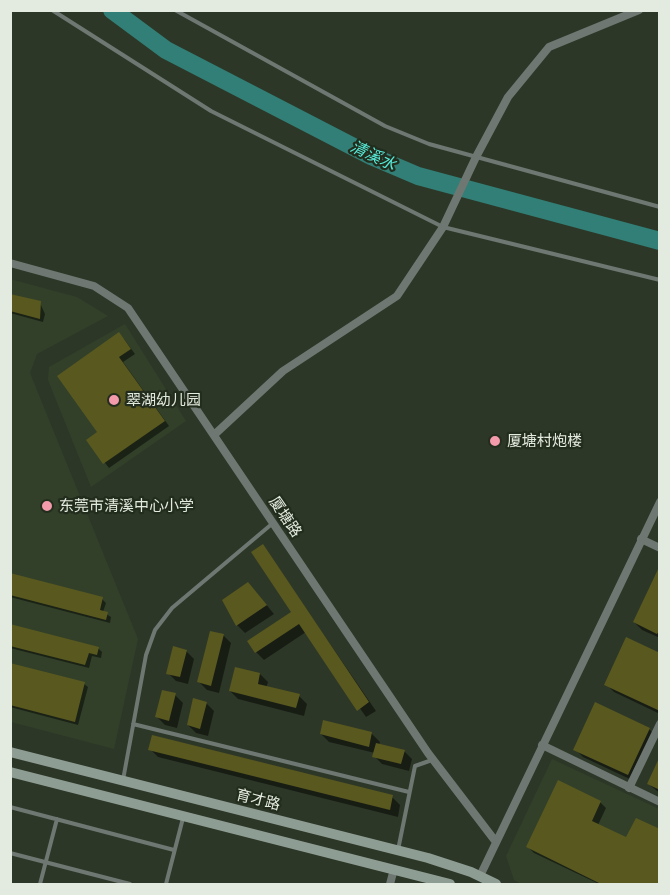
<!DOCTYPE html>
<meta charset="utf-8">
<style>
body{margin:0}
#map{position:relative;width:670px;height:895px;overflow:hidden;background:#2d3727;font-family:Raleway,sans-serif}
canvas{display:block}
.frame{position:absolute;inset:0;border:12px solid #e3eadf;pointer-events:none}
</style>
<div id="map">
<canvas width="670" height="895"></canvas>
<div class="frame"></div>
</div>
<script>
const context = document.querySelector('canvas').getContext('2d');
context.lineJoin = 'round';
function fillPath(path, color) { context.fillStyle = color; context.fill(path, 'evenodd'); }
const toPath = rows => new Path2D(rows.map(r => 'M' + r).join(''));
function strokePath(path, color, width, dash) { context.strokeStyle = color; context.lineWidth = width; context.lineCap = dash ? 'butt' : 'round'; context.setLineDash(dash || []); context.stroke(path); }
function drawText(font, color, halo, rows, align = 'center') {
  context.font = font + ' Raleway,"Noto Sans SC",sans-serif'; context.lineWidth = 4.5; context.setLineDash([]); context.textBaseline = 'middle'; context.strokeStyle = halo; context.fillStyle = color; for (const [text, x, y, turn = 0] of rows) {
    context.save(); context.translate(x, y); context.rotate((+turn || 0) * Math.PI / 180); context.textAlign = isNaN(turn) ? turn : align; if (halo) context.strokeText(text, 0, 0); context.fillText(text, 0, 0); context.restore();
  }
}
fillPath(toPath([
 [10,279,77,297,108,316,37,354,30,373,138,639,114,749,11,722],
 [125,324,186,421,91,487,48,380,49,367],
 [552,759,659,809,659,884,521,884,514,880,506,856]
]), '#324029');
fillPath(toPath([
 [10,295,40,303,45,314,43,322,10,313],
 [124,339,135,354,123,362,169,426,109,468,88,441,100,433,59,376],
 [263,546,376,711,366,717,306,632,264,660,256,652,293,612],
 [660,570,660,638,642,630,634,622],
 [10,575,102,599,106,603,103,612,111,617,110,623,10,597],
 [256,592,274,614,245,633,237,625,224,600],
 [10,626,99,649,102,652,101,658,92,656,89,668,10,648],
 [223,635,231,643,219,693,207,690,199,682],
 [186,651,194,659,188,684,176,681,168,673],
 [660,654,660,714,614,692,606,684],
 [10,665,84,684,88,687,78,725,10,707],
 [260,674,268,682,266,688,299,696,307,704,304,716,238,699,230,691],
 [175,695,183,703,177,728,165,725,157,717],
 [206,703,214,711,208,736,196,733,188,725],
 [649,729,657,737,636,782,583,757,575,749],
 [321,734,372,734,380,742,379,745,404,751,412,759,409,771,382,764,374,756,375,753,329,742],
 [150,749,392,797,400,805,398,817,158,757],
 [660,760,660,793,648,784],
 [559,782,600,802,606,808,598,825,627,839,660,884,599,884,534,853,528,847]
]), '#0007');
strokePath(toPath([
 [112,10,166,50,371,156,418,176,660,241]
]), '#317f76', 18);
fillPath(toPath([
 [10,294,41,301,40,319,10,311],
 [119,332,131,349,119,357,165,421,103,464,86,440,97,432,57,376],
 [263,544,369,702,357,711,299,624,255,653,247,641,291,612,251,552],
 [660,565,660,630,657,634,633,622],
 [10,573,103,597,100,610,108,612,106,620,10,595],
 [248,582,267,605,236,626,222,600],
 [10,624,99,647,97,655,89,653,85,665,10,646],
 [210,631,224,634,211,686,197,682],
 [626,637,660,653,660,711,604,685],
 [173,646,187,650,180,677,166,674],
 [10,663,85,682,75,722,10,705],
 [235,667,260,673,258,684,300,694,296,708,229,691],
 [162,690,176,693,169,721,155,717],
 [193,698,207,702,200,729,187,725],
 [595,702,650,728,628,775,573,750],
 [323,720,372,732,369,747,320,734],
 [152,735,393,795,390,810,148,750],
 [376,743,405,750,401,764,372,757],
 [660,756,660,790,647,784],
 [558,780,601,801,592,821,626,837,636,818,660,829,660,885,603,885,526,847]
]), '#59581f');
strokePath(toPath([
 [52,10,211,111,443,227,660,280],
 [175,10,385,126,429,144,660,207],
 [133,724,409,792],
 [123,780,146,655,155,630,172,608,273,523],
 [10,807,174,850],
 [398,850,415,766,432,760],
 [10,853,130,884],
 [40,884,57,819],
 [166,884,183,818]
]), '#6e7771', 4);
strokePath(toPath([
 [10,263,94,286,128,308,428,753,496,842],
 [214,435,283,371,397,296,443,227,476,157,508,97,549,47,639,10],
 [641,539,660,548],
 [542,745,660,802],
 [629,788,660,724],
 [480,876,660,502],
 [390,884,394,869]
]), '#6e7771', 8);
strokePath(toPath([
 [10,752,428,858,471,872,496,884],
 [10,772,450,884]
]), '#8e9d94', 10);
for (const [x, y, r, color] of [
 [114,400,6,"#f39aab"],
 [495,441,6,"#f39aab"],
 [47,506,6,"#f39aab"]
]) { const dot = new Path2D(); dot.arc(x, y, r, 0, 2 * Math.PI); context.fillStyle = color; context.fill(dot); strokePath(dot, '#232d1d', 2); }
drawText('15px', '#e3eadf', '#232d1d', [
 ["翠湖幼儿园",126,400],
 ["厦塘村炮楼",507,441],
 ["东莞市清溪中心小学",59,506]
], 'left');
drawText('15px', '#e3eadf', '#232d1d', [
 ["厦塘路",285,517,56],
 ["育才路",258,800,14]
]);
drawText('italic 16px', '#54e9d8', '#232d1d', [
 ["清溪水",373,156,25]
]);
</script>
